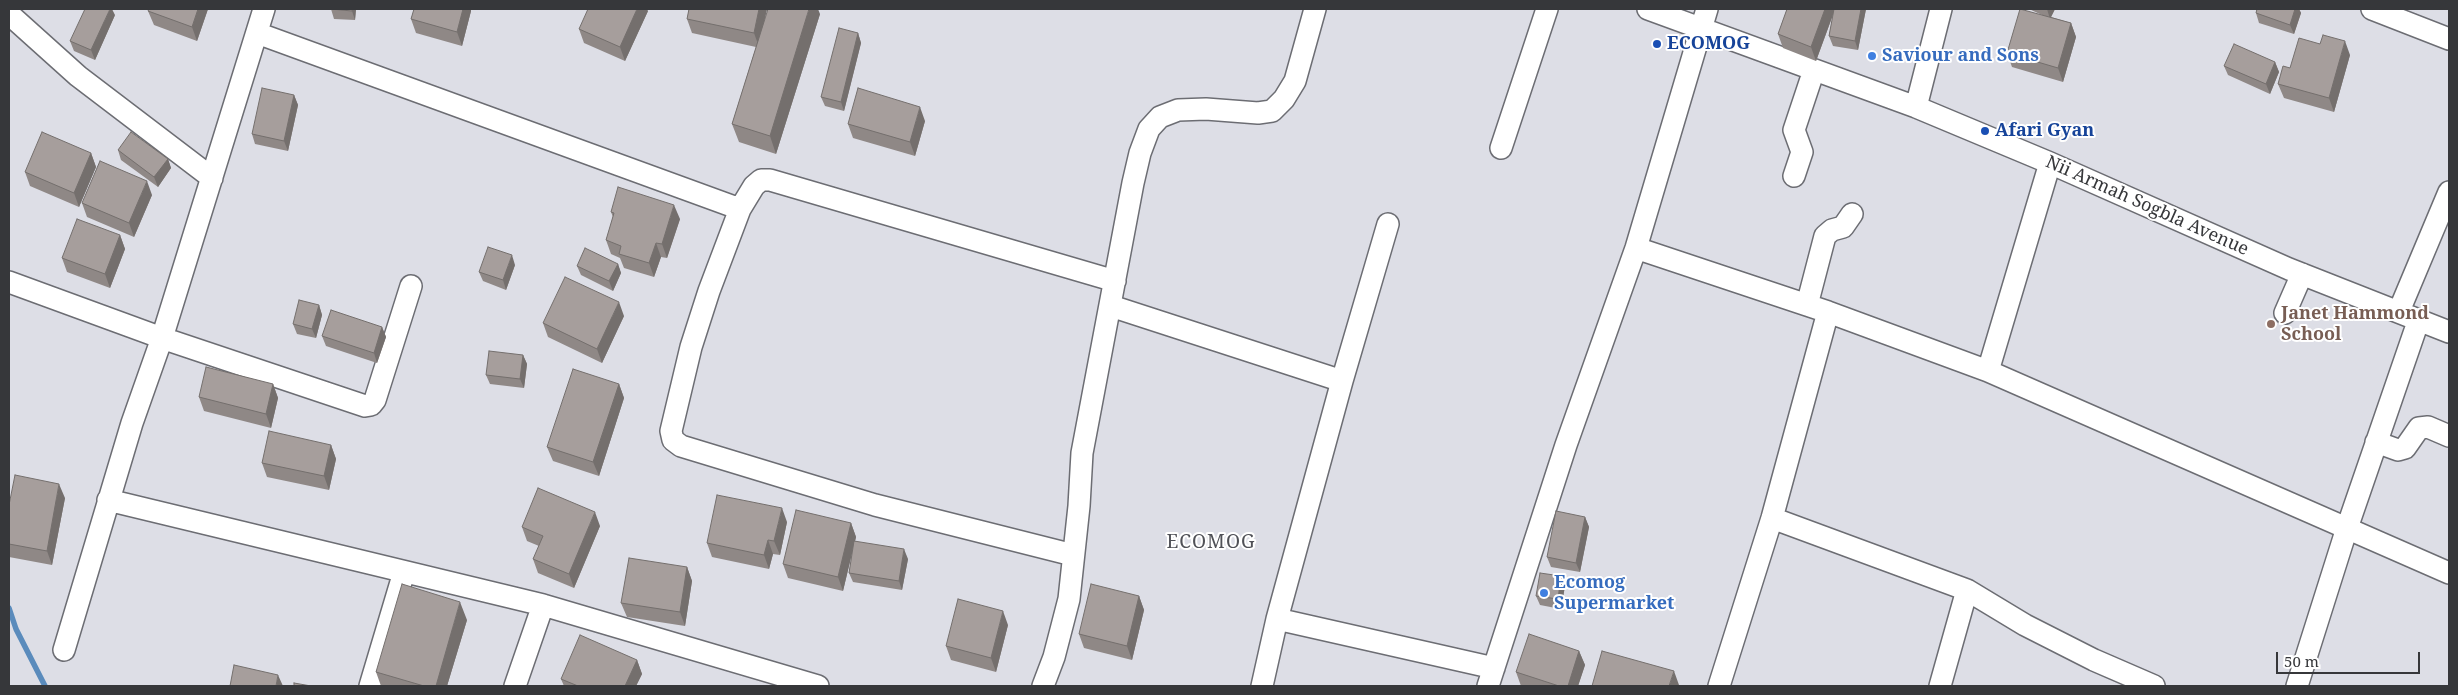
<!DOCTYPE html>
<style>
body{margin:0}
#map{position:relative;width:2458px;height:695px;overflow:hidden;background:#dddee6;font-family:"Noto Serif",serif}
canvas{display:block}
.frame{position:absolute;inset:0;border:10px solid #36373a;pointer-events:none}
.scale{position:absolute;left:2276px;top:652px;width:144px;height:22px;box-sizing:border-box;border:2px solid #36373a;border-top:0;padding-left:6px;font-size:15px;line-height:18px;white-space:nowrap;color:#36373a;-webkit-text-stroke:4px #fff;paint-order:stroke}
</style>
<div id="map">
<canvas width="2458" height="695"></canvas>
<div class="frame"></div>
<div class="scale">50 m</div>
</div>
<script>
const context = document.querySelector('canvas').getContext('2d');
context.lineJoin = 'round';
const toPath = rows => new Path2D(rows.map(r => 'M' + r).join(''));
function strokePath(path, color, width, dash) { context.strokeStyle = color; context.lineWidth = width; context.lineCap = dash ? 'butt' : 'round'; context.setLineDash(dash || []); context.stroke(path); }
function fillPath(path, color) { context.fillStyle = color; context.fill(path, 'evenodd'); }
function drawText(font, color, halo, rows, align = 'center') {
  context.font = font + ' "Noto Serif",serif'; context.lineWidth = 4; context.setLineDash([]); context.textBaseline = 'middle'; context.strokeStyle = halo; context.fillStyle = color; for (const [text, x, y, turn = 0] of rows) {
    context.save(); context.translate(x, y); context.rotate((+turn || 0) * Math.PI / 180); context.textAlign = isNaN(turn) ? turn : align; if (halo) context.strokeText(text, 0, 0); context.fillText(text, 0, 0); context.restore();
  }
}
strokePath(toPath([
 [9,608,16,629,45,686]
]), '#5a8bbc', 5.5);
const minor = toPath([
 [1648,9,1916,107,2050,163,2289,269,2449,332],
 [2372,9,2449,39],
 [9,14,78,76,212,178],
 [257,33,740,209],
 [1916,107,1941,9],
 [1501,148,1547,9],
 [1794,176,1802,152,1794,130,1814,70],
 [1636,248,1828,312,1988,371,2449,573],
 [9,282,162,338,365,406,371,405,375,400,411,286],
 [1807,305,1825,236,1832,230,1843,227,1852,214],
 [1111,306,1342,381],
 [2399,311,2449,192],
 [2285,313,2302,274],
 [1988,371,2050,163],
 [2376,442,2398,450,2405,448,2419,428,2428,427,2449,436],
 [108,500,543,605,818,686],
 [1772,518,1967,590,2025,625,2094,660,2154,686],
 [1073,555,875,505,681,446,673,440,671,431,691,347,709,291,740,209,754,186,761,180,770,180,1115,281],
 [1277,619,1494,668],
 [64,650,132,423,162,338,264,9],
 [370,686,404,572],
 [515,686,543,605],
 [1043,686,1054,657,1069,599,1079,506,1082,453,1133,183,1140,153,1149,129,1160,117,1178,110,1206,109,1258,113,1272,111,1284,99,1295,81,1315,9],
 [1262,686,1277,619,1342,381,1388,224],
 [1488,686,1566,445,1636,248,1707,9],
 [1719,686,1772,518,1828,312],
 [1940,686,1967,590],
 [2297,686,2347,528,2419,319]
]);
strokePath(minor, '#6c6d73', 24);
strokePath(minor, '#fff', 21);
fillPath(toPath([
 [208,9,197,41,154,25,148,11],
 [331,9,356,9,355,20,334,19],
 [414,9,471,9,471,11,462,46,416,33,411,19],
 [689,9,767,9,764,20,820,14,776,154,739,142,732,124,756,47,692,33,687,19],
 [1787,9,1866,9,1858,50,1833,46,1829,36,1833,15,1816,61,1783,48,1778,34],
 [2029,9,2055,9,2051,17,2071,23,2076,37,2063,82,2012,67,2007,53,2042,15],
 [2257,9,2299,9,2301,13,2294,34,2259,23,2256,13],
 [648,11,625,61,584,43,579,29],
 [115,15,95,60,74,51,70,41],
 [858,33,861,43,844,111,825,106,821,97],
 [2350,55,2334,112,2284,98,2278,84,2290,68],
 [2275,62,2279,72,2270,94,2228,75,2224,66],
 [294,95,298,105,288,151,255,144,252,134],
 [925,121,915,156,853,138,848,124],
 [118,150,168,159,171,168,158,187,121,160],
 [91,153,96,167,79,207,30,186,25,172],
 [152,195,134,237,87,217,82,203],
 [611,212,680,219,667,258,661,257,654,277,624,268,620,258,611,254,606,240,613,217],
 [120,235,125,249,110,288,67,272,62,258],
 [618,264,621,273,613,291,581,275,577,266],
 [515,265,506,290,483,281,479,272],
 [319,305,322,315,316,338,297,334,293,324],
 [624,316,602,363,548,337,543,323],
 [382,327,386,337,377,363,326,346,322,336],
 [523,355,527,364,524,388,490,384,486,375],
 [273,384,278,398,271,428,204,411,199,397],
 [619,384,624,398,599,476,553,461,547,447],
 [331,445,336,459,329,490,267,477,262,463],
 [65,498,52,565,9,557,9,505],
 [1585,517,1589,527,1580,572,1551,567,1547,557],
 [787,522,780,555,773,554,769,569,712,557,707,543],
 [851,523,856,537,855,541,908,559,902,590,853,582,849,573,854,544,843,591,788,578,783,564],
 [600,526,574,588,538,573,533,559,539,546,527,541,522,527],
 [687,567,692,581,685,626,627,617,621,603],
 [1565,586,1561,609,1540,605,1536,596],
 [1139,596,1144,610,1132,660,1084,648,1079,634],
 [467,620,447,686,381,686,376,672],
 [1008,625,996,672,951,660,946,646],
 [1579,651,1585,665,1578,686,1521,686,1516,672],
 [637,660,642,674,636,686,564,686,561,679]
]), '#8f8886');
fillPath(toPath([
 [110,9,112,9,115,15,95,60,91,50],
 [198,9,208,9,197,41,192,27],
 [352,9,356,9,355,20,352,11],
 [463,9,471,9,471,11,462,46,457,32],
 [637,9,647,9,648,11,625,61,620,47],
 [759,9,767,9,759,47,754,33],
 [809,9,818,9,820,14,776,154,770,136],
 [1825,9,1835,9,1816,61,1811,47],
 [1861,9,1866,9,1858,50,1855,41],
 [2047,9,2055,9,2050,19],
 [2295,9,2299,9,2301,13,2294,34,2290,25],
 [2071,23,2076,37,2063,82,2058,68],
 [858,33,861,43,844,111,841,102],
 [2345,41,2350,55,2334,112,2329,98],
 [2275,62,2279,72,2270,94,2266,84],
 [294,95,298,105,288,151,284,141],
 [920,107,925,121,915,156,910,142],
 [91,153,96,167,79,207,74,193],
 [168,159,171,168,158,187,154,177],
 [147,181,152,195,134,237,129,223],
 [674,205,680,219,667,258,662,244],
 [120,235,125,249,110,288,105,274],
 [656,243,661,257,654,277,649,263],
 [512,255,515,265,506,290,503,280],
 [618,264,621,273,613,291,609,281],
 [619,302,624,316,602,363,597,349],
 [319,305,322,315,316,338,312,329],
 [382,327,386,337,377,363,374,353],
 [523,355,527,364,524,388,520,379],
 [273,384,278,398,271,428,266,414],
 [619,384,624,398,599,476,593,462],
 [331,445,336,459,329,490,324,476],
 [59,484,65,498,52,565,47,551],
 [782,508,787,522,780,555,774,541],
 [595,512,600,526,574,588,569,574],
 [1585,517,1589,527,1580,572,1576,563],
 [851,523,856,537,843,591,838,577],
 [768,540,773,554,769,569,764,555],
 [904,549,908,559,902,590,899,581],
 [687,567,692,581,685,626,680,612],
 [1561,576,1565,586,1561,609,1558,599],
 [1139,596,1144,610,1132,660,1127,646],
 [460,602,467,620,447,686,436,686],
 [1003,611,1008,625,996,672,991,658],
 [1579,651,1585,665,1578,686,1568,686],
 [637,660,642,674,636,686,625,686],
 [1674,671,1679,685,1678,686,1669,686],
 [278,675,283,686,276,686]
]), '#746f6d');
const building = toPath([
 [85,9,110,9,91,50,70,41,85,9],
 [149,9,198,9,192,27,148,11,149,9],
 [331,9,352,9,352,11,331,9],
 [414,9,463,9,457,32,411,19,414,9],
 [588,9,637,9,620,47,579,29,588,9],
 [689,9,759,9,754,33,687,19,689,9],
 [768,9,809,9,770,136,732,124,768,9],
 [1787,9,1825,9,1811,47,1778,34,1787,9],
 [1834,9,1861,9,1855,41,1829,36,1834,9],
 [2020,9,2071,23,2058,68,2007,53,2020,9],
 [2257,9,2295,9,2290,25,2256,13,2257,9],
 [839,28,858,33,841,102,821,97,839,28],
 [2323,35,2345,41,2329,98,2278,84,2283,66,2290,68,2299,38,2320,44,2323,35],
 [2234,44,2275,62,2266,84,2224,66,2234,44],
 [262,88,294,95,284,141,252,134,262,88],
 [858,88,920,107,910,142,848,124,858,88],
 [42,132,91,153,74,193,25,172,42,132],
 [131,132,168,159,154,177,118,150,131,132],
 [100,161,147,181,129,223,82,203,100,161],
 [618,187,674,205,662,244,656,243,649,263,619,254,621,246,606,240,614,213,611,212,618,187],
 [77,219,120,235,105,274,62,258,77,219],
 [488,247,512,255,503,280,479,272,488,247],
 [585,248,618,264,609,281,577,266,585,248],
 [565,277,619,302,597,349,543,323,565,277],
 [299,300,319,305,312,329,293,324,299,300],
 [331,310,382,327,374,353,322,336,331,310],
 [489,351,523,355,520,379,486,375,489,351],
 [206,367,273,384,266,414,199,397,206,367],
 [573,369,619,384,593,462,547,447,573,369],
 [269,431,331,445,324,476,262,463,269,431],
 [15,475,59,484,47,551,9,544,9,505,15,475],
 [538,488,595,512,569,574,533,559,543,536,522,527,538,488],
 [717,495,782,508,774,541,768,540,764,555,707,543,717,495],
 [796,510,851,523,838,577,783,564,796,510],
 [1556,511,1585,517,1576,563,1547,557,1556,511],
 [854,541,904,549,899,581,849,573,854,541],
 [629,558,687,567,680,612,621,603,629,558],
 [1540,573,1561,576,1558,599,1536,596,1540,573],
 [402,584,460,602,436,686,424,686,376,672,402,584],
 [1091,584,1139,596,1127,646,1079,634,1091,584],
 [958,599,1003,611,991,658,946,646,958,599],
 [1529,634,1579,651,1568,686,1559,686,1516,672,1529,634],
 [580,635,637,660,625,686,578,686,561,679,580,635],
 [1602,651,1674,671,1669,686,1592,686,1602,651],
 [234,665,278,675,276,686,230,686,234,665],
 [294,683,311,686,294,686,294,683]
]);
fillPath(building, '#a69e9c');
strokePath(building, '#746f6d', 1);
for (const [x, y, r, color] of [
 [1657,44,5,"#1a4fb4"],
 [1872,56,5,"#3f7fe0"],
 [1985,131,5,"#1a4fb4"],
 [2271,324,5,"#8d6e63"],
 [1544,593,5,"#3f7fe0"]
]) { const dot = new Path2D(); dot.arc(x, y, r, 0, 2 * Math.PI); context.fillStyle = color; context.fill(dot); strokePath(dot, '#fff', 2); }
drawText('bold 18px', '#164399', '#fff', [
 ["ECOMOG",1667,44],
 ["Afari Gyan",1995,131]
], 'left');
drawText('bold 18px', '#366cbe', '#fff', [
 ["Saviour and Sons",1882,56],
 ["Ecomog",1554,583],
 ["Supermarket",1554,604]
], 'left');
drawText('18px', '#36373a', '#fff', [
 ["Nii Armah Sogbla Avenue",2147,206,24]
]);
drawText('bold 18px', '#785e54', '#fff', [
 ["Janet Hammond",2281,314],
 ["School",2281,335]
], 'left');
context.letterSpacing = '1px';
drawText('19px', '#505157', '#fff', [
 ["ECOMOG",1211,543]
]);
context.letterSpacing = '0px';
</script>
